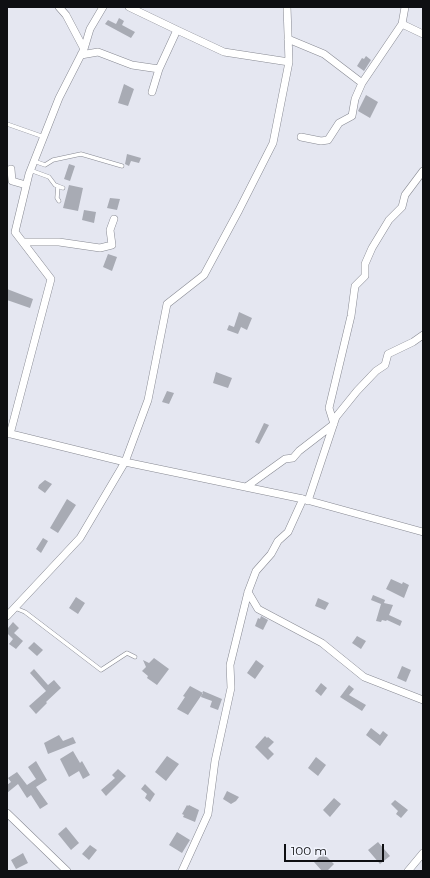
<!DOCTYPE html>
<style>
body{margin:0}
#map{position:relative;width:430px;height:878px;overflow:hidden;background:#e5e7f1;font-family:Montserrat,sans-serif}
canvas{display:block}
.frame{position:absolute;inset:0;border:8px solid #0e0f12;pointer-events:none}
.scale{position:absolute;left:284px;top:844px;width:100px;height:18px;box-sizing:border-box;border:2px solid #0e0f12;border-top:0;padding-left:5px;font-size:12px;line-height:14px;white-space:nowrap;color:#0e0f12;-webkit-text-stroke:3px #f2f5fe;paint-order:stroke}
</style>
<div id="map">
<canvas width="430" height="878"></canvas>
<div class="frame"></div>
<div class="scale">100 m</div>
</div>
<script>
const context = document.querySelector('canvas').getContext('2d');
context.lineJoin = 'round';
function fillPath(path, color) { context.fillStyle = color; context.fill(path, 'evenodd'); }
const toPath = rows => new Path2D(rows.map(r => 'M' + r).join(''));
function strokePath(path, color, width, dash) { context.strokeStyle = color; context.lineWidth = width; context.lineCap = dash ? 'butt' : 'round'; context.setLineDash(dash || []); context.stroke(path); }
fillPath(toPath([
 [119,18,124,21,122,25,135,32,131,38,105,24,108,20,116,24],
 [366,56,371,60,364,71,357,66,362,58,364,59],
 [124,84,134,89,128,106,118,103],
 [366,95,378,102,370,118,358,111],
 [127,154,141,158,139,163,131,161,129,166,125,164],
 [69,164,75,166,70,181,64,179],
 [69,185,83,188,78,211,63,208],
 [110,198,120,199,117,210,107,208],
 [84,210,96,212,94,223,82,220],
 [108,254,117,257,112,271,103,267],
 [7,289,33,299,30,308,7,300],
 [239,312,252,318,247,330,241,327,238,334,227,330,229,325,234,327],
 [216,372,232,378,228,388,213,383],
 [167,391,174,393,169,404,162,402],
 [264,423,269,425,259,444,255,442],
 [45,480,52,484,45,493,38,488,39,485],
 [67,499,76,505,58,533,50,528],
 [43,538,48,541,41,553,36,549],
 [391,579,402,584,403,582,409,585,404,598,386,589],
 [373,595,385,600,384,603,393,605,389,615,402,621,400,626,387,620,386,621,382,620,381,622,376,621,381,604,371,600],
 [76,597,85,603,78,614,69,608],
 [318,598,329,603,325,610,315,606],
 [261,616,268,620,263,630,255,626,258,618,260,619],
 [13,622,19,628,14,633,23,641,16,649,9,644,13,639,7,633,7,628,8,628],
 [357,636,366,641,361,649,352,643],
 [34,642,43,650,37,656,28,648],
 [154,658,169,669,157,685,147,678,148,676,142,671,146,667,143,660,149,663],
 [256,660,264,666,255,679,247,673],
 [402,666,411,670,406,682,397,678],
 [34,669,48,685,54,680,61,688,46,702,47,703,36,714,29,706,46,691,30,673],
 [321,683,327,688,321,696,315,691],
 [349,685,354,689,349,695,366,705,362,711,340,697],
 [190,686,203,693,188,715,177,709,185,697,183,696],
 [203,691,222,699,218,710,210,707,212,701,201,697],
 [371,728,380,735,383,731,388,735,380,746,366,735],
 [59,735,63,741,73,737,76,743,48,754,44,743],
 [265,736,267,738,268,737,274,742,268,748,274,754,268,760,255,747],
 [73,751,80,763,82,761,90,775,83,779,79,771,69,777,60,759],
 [167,756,179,764,166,781,155,772],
 [316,757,326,765,318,776,308,768],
 [36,761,47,780,36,787,48,804,40,809,31,795,27,798,18,784,7,793,7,785,11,782,8,778,17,772,27,785,36,779,28,767],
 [118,769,126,776,106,796,101,790,115,778,112,775],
 [145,784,155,794,150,802,145,798,147,794,141,789],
 [227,791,239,797,236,801,231,804,223,799],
 [334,798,341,804,330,817,323,810],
 [395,800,408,810,401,818,396,814,398,811,391,804],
 [187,805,188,806,189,805,199,810,195,822,183,817,184,815,182,814],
 [66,827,79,843,71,850,58,834],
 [177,832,190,840,182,853,169,845],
 [378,842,390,856,380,864,368,850],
 [90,845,97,850,89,860,82,854],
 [23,853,28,863,16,869,11,860],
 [323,853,334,864,327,871,322,871,314,862]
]), '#a8abb4');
const service = toPath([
 [7,124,44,137],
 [34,161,45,165,53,160,81,154,122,166],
 [30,170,49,177,55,185,63,188],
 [58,186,57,198,59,201],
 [15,608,25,612,101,670,127,653,135,657]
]);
const minor = toPath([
 [129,7,177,30,159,69,152,92],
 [402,24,405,7],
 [177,30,224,52,289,62],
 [288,39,324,54,362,83,402,24,423,34],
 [84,49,90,29,103,7],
 [81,55,98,52,132,65,159,69],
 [301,137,321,141,328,140,339,123,352,116,355,99,362,83],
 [11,169,12,181,26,185],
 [23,242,59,242,100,248,112,245,110,230,114,219],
 [7,433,125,462,303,499,423,532],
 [10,434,51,279,15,232,29,174,59,98,84,49,66,15,59,7],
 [246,487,285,459,293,458,299,451,334,424,329,408,351,316,355,286,365,276,365,264,372,248,389,220,402,207,405,195,423,171],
 [308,501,336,417,357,391,376,371,385,365,388,354,413,342,423,335],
 [248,592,258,609,322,643,364,677,423,700],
 [7,616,80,538,125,462,148,400,167,304,204,275,239,210,273,143,289,62,287,7],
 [7,813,67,871],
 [182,871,208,814,215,761,231,688,230,665,248,592,256,571,271,554,278,541,288,532,303,499],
 [408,871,423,853]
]);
strokePath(service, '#878992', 4.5);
strokePath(minor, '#878992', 8);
strokePath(service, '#fff', 3.5);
strokePath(minor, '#fff', 7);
</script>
